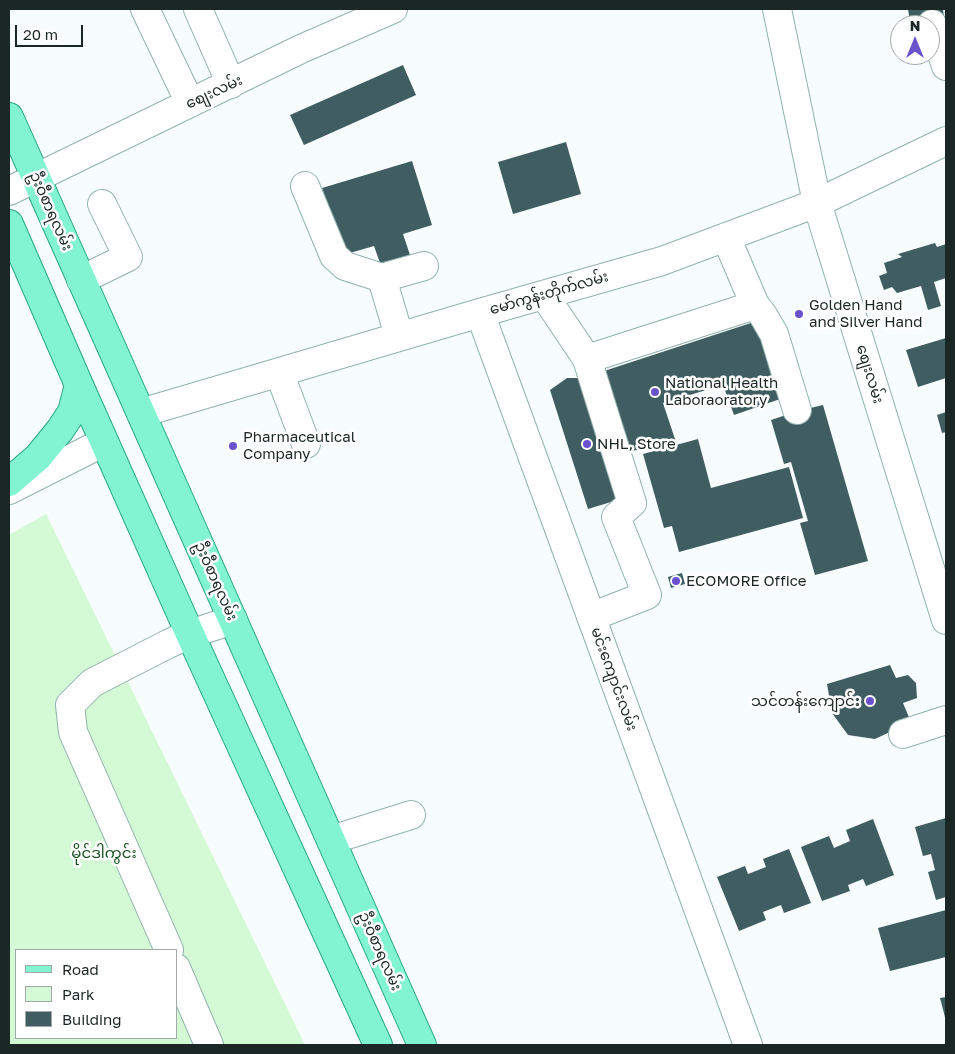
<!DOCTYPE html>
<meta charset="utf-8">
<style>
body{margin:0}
#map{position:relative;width:955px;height:1054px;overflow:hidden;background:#f7fdfc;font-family:"Golos Text",sans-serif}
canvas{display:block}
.frame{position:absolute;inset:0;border:10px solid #1a2725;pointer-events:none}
.legend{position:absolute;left:15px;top:949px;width:162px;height:90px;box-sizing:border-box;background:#fff;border:1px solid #a3a9a8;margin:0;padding:6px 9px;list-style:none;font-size:15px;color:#1a2725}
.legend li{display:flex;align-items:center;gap:10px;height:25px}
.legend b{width:25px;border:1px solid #a3a9a8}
.north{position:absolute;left:890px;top:15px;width:50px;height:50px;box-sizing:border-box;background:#fff;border:1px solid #a3a9a8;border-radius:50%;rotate:0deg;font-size:14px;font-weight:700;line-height:20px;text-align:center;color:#1a2725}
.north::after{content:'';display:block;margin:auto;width:18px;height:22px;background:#6952cb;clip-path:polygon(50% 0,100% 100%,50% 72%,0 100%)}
.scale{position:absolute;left:15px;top:25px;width:68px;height:22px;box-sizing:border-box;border:2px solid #1a2725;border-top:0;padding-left:6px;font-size:15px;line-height:18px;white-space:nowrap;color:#1a2725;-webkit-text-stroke:4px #fff;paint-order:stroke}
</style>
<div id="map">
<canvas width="955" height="1054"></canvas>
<div class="frame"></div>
<ul class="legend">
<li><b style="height:6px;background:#82f4d0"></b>Road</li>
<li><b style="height:14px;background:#d4f9d5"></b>Park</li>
<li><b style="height:14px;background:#405e62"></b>Building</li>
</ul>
<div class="north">N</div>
<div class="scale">20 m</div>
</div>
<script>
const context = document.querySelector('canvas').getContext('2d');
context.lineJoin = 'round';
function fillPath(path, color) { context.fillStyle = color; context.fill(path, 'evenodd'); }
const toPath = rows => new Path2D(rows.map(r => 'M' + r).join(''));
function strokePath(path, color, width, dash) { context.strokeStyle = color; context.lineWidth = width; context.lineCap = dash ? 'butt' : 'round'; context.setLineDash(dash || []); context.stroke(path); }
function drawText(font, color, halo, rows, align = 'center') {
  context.font = font + ' "Golos Text","Noto Sans Myanmar",sans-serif'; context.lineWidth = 5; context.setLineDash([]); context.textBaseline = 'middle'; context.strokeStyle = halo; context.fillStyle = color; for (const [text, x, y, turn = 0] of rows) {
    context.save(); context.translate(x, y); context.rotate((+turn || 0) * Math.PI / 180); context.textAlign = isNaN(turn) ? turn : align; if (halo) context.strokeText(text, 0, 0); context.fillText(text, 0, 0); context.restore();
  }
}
fillPath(toPath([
 [46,514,305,1045,9,1045,9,535],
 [16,950,176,950,176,1038,16,1038]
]), '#d4f9d5');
fillPath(toPath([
 [908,9,943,9,944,18,910,22],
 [403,65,416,95,304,145,290,115],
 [566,142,581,194,513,214,498,162],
 [412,161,432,225,403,234,410,255,380,263,374,246,343,255,322,188],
 [935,243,937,247,946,244,946,278,934,282,941,306,928,310,921,286,897,293,892,287,884,290,879,276,887,273,884,263,902,257,898,254],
 [757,321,783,398,734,415,723,385,663,403,676,442,632,451,601,372],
 [946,338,946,378,918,387,906,350],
 [567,378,585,378,624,498,588,509,550,390],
 [823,405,868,561,815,575,800,523,808,521,791,462,784,464,771,420,798,411],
 [946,412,946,432,942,433,937,415],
 [698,439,711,488,789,467,803,518,679,552,672,526,664,528,643,454],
 [682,573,685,584,671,588,668,577],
 [890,665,896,678,908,675,916,683,917,698,903,703,911,722,875,739,848,735,832,713,827,684],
 [946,818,946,897,936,900,928,872,935,870,931,854,923,856,915,827],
 [873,819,894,875,866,886,863,879,848,885,850,891,822,901,801,847,829,836,834,848,850,841,846,830],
 [789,849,811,903,784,913,781,905,763,912,766,920,739,931,717,877,745,866,748,874,766,867,763,859],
 [946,910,946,957,890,971,878,928],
 [946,997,946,1021,940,998]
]), '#405e62');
const minor = toPath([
 [145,9,190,103],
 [198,9,231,84],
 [777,9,817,203,946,620],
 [932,24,946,66],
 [305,186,334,256,345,266,382,278,399,336],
 [9,191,301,49,393,9],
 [726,237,755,305],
 [382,278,424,266],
 [81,280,128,257,102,204],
 [544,295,587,359],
 [480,313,748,1045],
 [279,372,306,444],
 [141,413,480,313,662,261,817,203,946,141],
 [9,490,104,442],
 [591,617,647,595,616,517,632,503,587,359,755,305,763,315,774,334,797,410],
 [903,734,946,720],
 [331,840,411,815],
 [169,950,73,732,70,705,92,683,168,644,190,634,233,620],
 [176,968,209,1045]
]);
const major = toPath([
 [9,117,422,1045],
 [9,224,79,385,190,634,378,1045],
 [9,482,38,457,60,430,72,412,79,385]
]);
strokePath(minor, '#91b2ae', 30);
strokePath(major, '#27a880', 30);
strokePath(minor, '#fff', 28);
strokePath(major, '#82f4d0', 28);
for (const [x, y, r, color] of [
 [799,314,5,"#6952cb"],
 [655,392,5,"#6952cb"],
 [587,444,5,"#6952cb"],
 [233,446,5,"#6952cb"],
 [676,581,5,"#6952cb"],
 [870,701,5,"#6952cb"]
]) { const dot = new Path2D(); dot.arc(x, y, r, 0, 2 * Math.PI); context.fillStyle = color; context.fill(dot); strokePath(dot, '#fff', 2); }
drawText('15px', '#1a2725', '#fff', [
 ["စျေးလမ်း",214,92,-25],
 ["ဦးဝီစာရလမ်း",51,211,66],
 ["မော်ကွန်းတိုက်လမ်း",549,293,-16],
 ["စျေးလမ်း",870,374,73],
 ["ဦးဝီစာရလမ်း",216,581,66],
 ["မင်းကျောင်းလမ်း",614,679,70],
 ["ဦးဝီစာရလမ်း",380,951,66]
]);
drawText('15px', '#1a2725', '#fff', [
 ["Golden Hand",809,305],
 ["and Silver Hand",809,322],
 ["National Health",665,383],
 ["Laboraoratory",665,400],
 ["Pharmaceutical",243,437],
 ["Company",243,454],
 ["NHL, Store",597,444],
 ["ECOMORE Office",686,581],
 ["သင်တန်းကျောင်း",860,701,"right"]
], 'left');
drawText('15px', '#144f1c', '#fff', [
 ["မိုင်ဒါကွင်း",104,853]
]);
</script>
